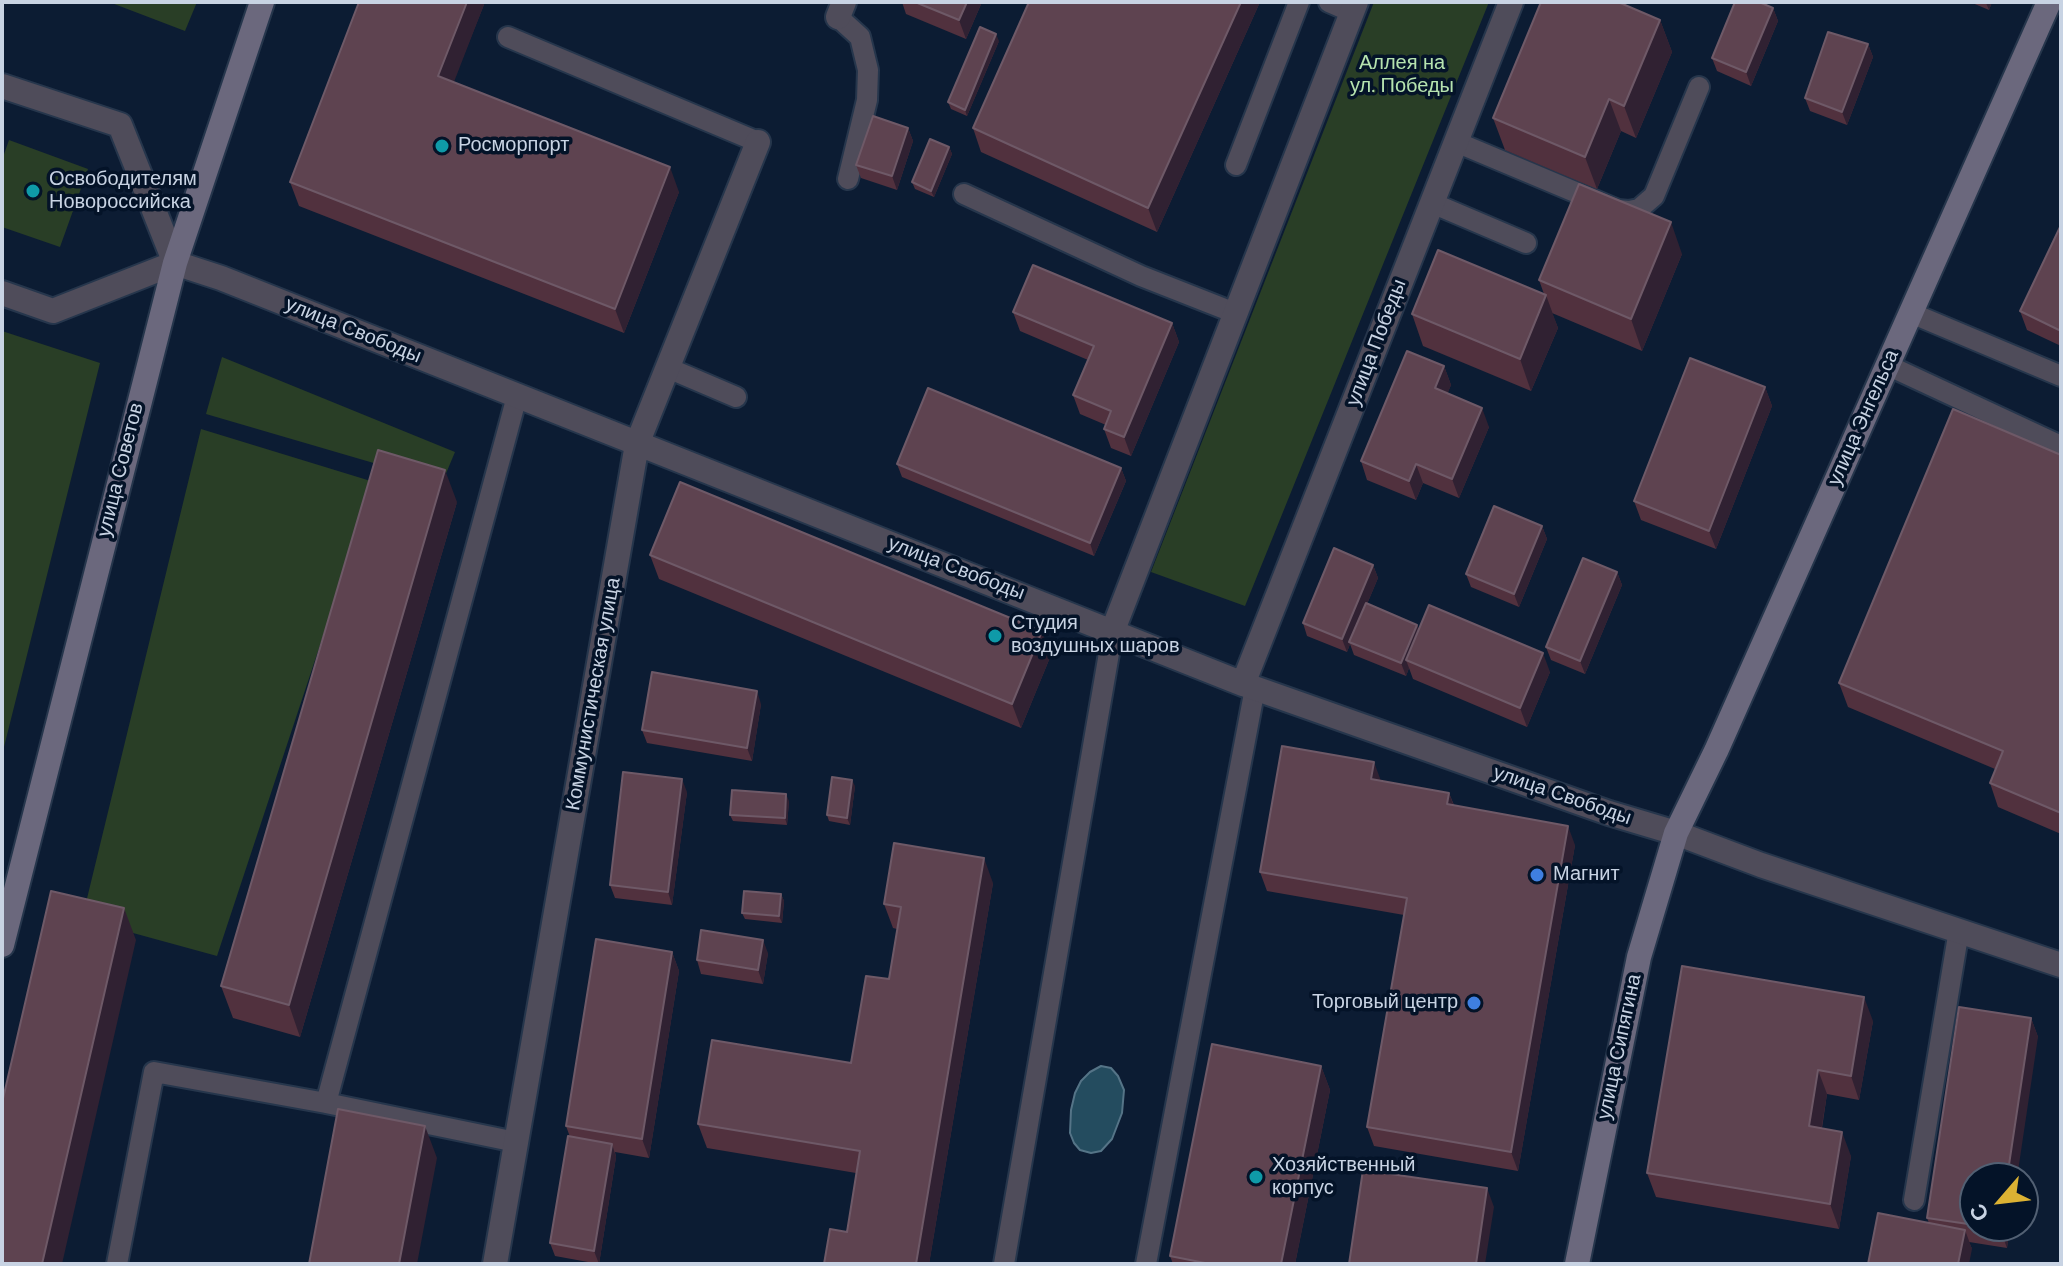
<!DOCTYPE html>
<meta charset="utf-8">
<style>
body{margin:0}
#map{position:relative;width:2063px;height:1266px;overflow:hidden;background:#0c1c33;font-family:"DM Sans",sans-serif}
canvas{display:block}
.frame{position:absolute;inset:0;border:4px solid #c8d3e3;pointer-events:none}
.north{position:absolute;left:1959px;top:1162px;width:80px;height:80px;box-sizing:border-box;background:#041328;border:2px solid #526073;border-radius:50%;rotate:242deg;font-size:22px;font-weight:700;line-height:32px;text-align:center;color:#c8d3e3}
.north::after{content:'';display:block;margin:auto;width:28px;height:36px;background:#dcb233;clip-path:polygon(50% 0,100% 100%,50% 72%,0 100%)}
</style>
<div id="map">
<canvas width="2063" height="1266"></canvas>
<div class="frame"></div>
<div class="north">С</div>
</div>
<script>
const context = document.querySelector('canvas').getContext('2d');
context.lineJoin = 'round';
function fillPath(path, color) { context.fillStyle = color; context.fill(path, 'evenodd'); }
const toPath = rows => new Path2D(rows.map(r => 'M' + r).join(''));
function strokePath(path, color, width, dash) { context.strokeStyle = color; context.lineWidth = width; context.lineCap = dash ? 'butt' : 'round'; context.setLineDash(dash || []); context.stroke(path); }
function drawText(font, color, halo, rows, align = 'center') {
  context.font = font + ' "DM Sans",sans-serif'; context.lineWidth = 7; context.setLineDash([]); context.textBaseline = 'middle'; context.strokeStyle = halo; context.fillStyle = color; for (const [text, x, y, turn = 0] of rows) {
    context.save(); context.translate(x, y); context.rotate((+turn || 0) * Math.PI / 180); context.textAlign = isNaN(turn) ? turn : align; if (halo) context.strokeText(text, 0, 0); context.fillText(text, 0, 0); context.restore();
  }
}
fillPath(toPath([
 [109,2,197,2,185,31],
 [1374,2,1489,2,1245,606,1151,572],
 [9,140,88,169,60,247,2,227,2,160],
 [2,331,100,363,2,755],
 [222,357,455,452,442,483,206,414],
 [201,429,374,482,217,956,82,919]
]), '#293e26');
const water = toPath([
 [1101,1066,1111,1068,1118,1076,1124,1090,1122,1113,1112,1139,1101,1151,1091,1153,1080,1150,1074,1143,1070,1133,1071,1110,1075,1093,1081,1081,1090,1072,1101,1066]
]);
fillPath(water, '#244c5f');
strokePath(water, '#557487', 2);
const lane = toPath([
 [1329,2,1352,12],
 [838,17,860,37,868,70,867,100,848,179],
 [508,37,758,142],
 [1456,142,1618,210,1629,211,1639,209,1654,196,1699,87],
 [1236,165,1299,2],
 [964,194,1141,276,1235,313],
 [1432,203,1526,243],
 [1911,313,2061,376],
 [1887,365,2061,446],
 [668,368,736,397],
 [516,1142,326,1103,517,396],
 [1914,1200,1959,930],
 [117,1264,154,1072,326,1103],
 [1004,1264,1113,630],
 [1146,1264,1255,688]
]);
const street = toPath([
 [838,17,844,2],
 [2,86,120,125,175,263],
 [2,293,53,311,175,263,221,278,1243,684,1609,813,1676,833,1761,865,2061,965],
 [1113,630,1356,2],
 [1243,684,1511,2],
 [495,1264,637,444,758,142]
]);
const secondary = toPath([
 [2,945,175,263,262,2],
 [1577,1264,1639,957,1676,833,1716,751,2049,2]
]);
strokePath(lane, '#26364c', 24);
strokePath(street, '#26364c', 28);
strokePath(secondary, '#26364c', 28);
strokePath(lane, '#4f4c5a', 20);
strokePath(street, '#4f4c5a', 24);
strokePath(secondary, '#6b687d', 24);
fillPath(toPath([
 [485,2,453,82,679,192,624,333,299,206,290,182],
 [902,2,982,2,966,39,906,14],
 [1260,2,1157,232,981,152,973,128],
 [1970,2,1992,2,1989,10],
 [1773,8,1778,21,1751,86,1717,71,1712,58],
 [1660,20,1672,52,1636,138,1621,131,1597,189,1505,150,1493,118],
 [999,41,967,116,951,109,948,102],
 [1868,44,1873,57,1847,125,1810,111,1805,98],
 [908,128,913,141,897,190,861,178,856,165],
 [949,147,952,154,934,197,915,189,912,182],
 [2061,225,2061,346,2027,330,2020,311],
 [1682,254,1642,351,1552,313,1558,328,1531,391,1423,346,1412,314,1544,294,1539,280],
 [1013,312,1172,323,1179,342,1131,456,1111,448,1104,429,1106,425,1080,414,1073,395,1088,360,1020,331],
 [1444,366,1451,385,1447,394,1489,427,1459,498,1423,483,1416,500,1367,480,1361,461],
 [1765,387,1772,406,1716,549,1641,520,1634,501],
 [2061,455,2061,834,1998,807,1990,783,1995,769,1848,707,1839,683],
 [897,464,1121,468,1126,481,1094,556,902,477],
 [457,502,300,1037,233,1018,221,986],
 [1542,526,1547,539,1519,607,1471,587,1466,574],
 [650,555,1051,655,1021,728,659,579],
 [1373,565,1378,578,1367,604,1417,625,1419,630,1550,672,1527,727,1413,679,1409,668,1406,676,1354,655,1350,644,1347,652,1307,636,1303,623],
 [1617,572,1622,585,1585,674,1551,660,1546,647],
 [761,704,752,761,647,743,642,730],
 [1380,781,1449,793,1454,805,1575,845,1518,1171,1374,1146,1367,1127,1404,915,1267,891,1260,872],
 [855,786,850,825,829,821,827,815],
 [687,792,672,905,615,898,610,885],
 [789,801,787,825,733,821,730,815],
 [993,883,929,1264,824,1264,847,1232,856,1173,707,1148,698,1124,851,1063,889,979,897,929,893,928,884,904],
 [781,894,784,901,782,923,745,919,742,913],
 [672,952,679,971,649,1158,615,1152,616,1157,599,1264,555,1256,550,1243,570,1137,566,1126],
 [768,953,763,984,701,974,697,960],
 [2031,1018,2038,1037,1975,1178,1975,1226,2010,1226,2007,1248,1969,1242,1972,1249,1929,1223,1927,1218],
 [1873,1021,1859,1100,1827,1094,1822,1128,1851,1156,1839,1229,1656,1197,1647,1173],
 [1321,1066,1330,1090,1295,1264,1173,1264,1170,1256]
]), '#51313e');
fillPath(toPath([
 [467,2,485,2,447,100,438,76],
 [967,2,982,2,966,39,959,20],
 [1241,2,1260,2,1157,232,1148,208],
 [1986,2,1992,2,1989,10,1986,3],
 [1773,8,1778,21,1751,86,1746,72],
 [1660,20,1672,52,1636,138,1624,106],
 [996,34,999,41,967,116,965,110],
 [1868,44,1873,57,1847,125,1842,112],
 [1609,99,1621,131,1597,189,1585,157],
 [908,128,913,141,897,190,892,176],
 [949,147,952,154,934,197,931,191],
 [670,167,679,192,624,333,615,309],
 [1671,222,1682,254,1642,351,1631,319],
 [1546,295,1558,328,1531,391,1520,359],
 [1172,323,1179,342,1131,456,1124,437],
 [1444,366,1451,385,1442,407,1435,388],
 [1765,387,1772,406,1716,549,1709,531],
 [1482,408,1489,427,1459,498,1452,479],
 [1416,464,1423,483,1416,500,1409,481],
 [1121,468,1126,481,1094,556,1090,543],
 [445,470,457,502,300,1037,289,1005],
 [1542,526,1547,539,1519,607,1514,594],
 [1373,565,1378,578,1351,642,1349,642,1350,644,1347,652,1342,639],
 [1617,572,1622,585,1585,674,1580,661],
 [1417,625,1422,638,1406,660,1409,668,1406,676,1401,663],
 [1042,631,1051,655,1021,728,1012,704],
 [1543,653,1550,672,1527,727,1520,708],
 [757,691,761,704,752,761,747,748],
 [1374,762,1381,781,1371,779],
 [682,779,687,792,672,905,668,892],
 [852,780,855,786,850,825,847,818],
 [1449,793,1456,812,1447,804],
 [786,794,789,801,787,825,785,818],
 [1568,826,1575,845,1518,1171,1511,1152],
 [984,858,993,883,929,1264,916,1264],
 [781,894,784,901,782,923,779,916],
 [124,908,136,940,62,1264,42,1264],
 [763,940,768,953,763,984,758,970],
 [672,952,679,971,649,1158,642,1139],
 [1864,997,1873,1021,1859,1100,1851,1076],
 [2031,1018,2038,1037,2017,1178,2007,1178],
 [1321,1066,1330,1090,1295,1264,1281,1264],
 [1818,1070,1827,1094,1818,1150,1809,1126],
 [425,1126,437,1158,417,1264,399,1264],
 [1842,1132,1851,1156,1839,1229,1830,1204],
 [612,1144,616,1157,599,1264,594,1251],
 [1487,1188,1494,1207,1485,1264,1476,1264],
 [2000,1226,2010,1226,2007,1248,2000,1229],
 [1965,1230,1972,1249,1969,1264,1958,1264]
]), '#302132');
const building = toPath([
 [359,2,467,2,438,76,670,167,615,309,290,182,359,2],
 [915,2,967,2,959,20,915,2],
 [1029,2,1241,2,1148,208,973,128,1029,2],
 [1541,2,1618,2,1660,20,1624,106,1609,99,1585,157,1493,118,1541,2],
 [1735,2,1759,2,1773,8,1746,72,1712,58,1735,2],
 [980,27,996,34,965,110,948,102,980,27],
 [1828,32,1868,44,1842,112,1805,98,1828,32],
 [873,116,908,128,892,176,856,165,873,116],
 [930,139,949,147,931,191,912,182,930,139],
 [1579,184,1671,222,1631,319,1539,280,1579,184],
 [2061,225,2061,331,2020,311,2061,225],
 [1438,250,1546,295,1520,359,1412,314,1438,250],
 [1033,265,1172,323,1124,437,1104,429,1111,411,1073,395,1094,346,1013,312,1033,265],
 [1407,351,1444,366,1435,388,1482,408,1452,479,1416,464,1409,481,1361,461,1407,351],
 [1690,358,1765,387,1709,531,1634,501,1690,358],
 [928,388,1121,468,1090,543,897,464,928,388],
 [1953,409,2061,455,2061,813,1990,783,2003,751,1839,683,1953,409],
 [378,450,445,470,289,1005,221,986,378,450],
 [680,482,1042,631,1012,704,650,555,680,482],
 [1494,506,1542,526,1514,594,1466,574,1494,506],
 [1334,548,1373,565,1342,639,1303,623,1334,548],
 [1583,558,1617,572,1580,661,1546,647,1583,558],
 [1366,603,1417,625,1401,663,1349,642,1366,603],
 [1429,605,1543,653,1520,708,1406,660,1429,605],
 [652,672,757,691,747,748,642,730,652,672],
 [1282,746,1374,762,1371,779,1449,793,1447,804,1568,826,1511,1152,1367,1127,1407,898,1260,872,1282,746],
 [623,772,682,779,668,892,610,885,623,772],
 [832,777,852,780,847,818,827,815,832,777],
 [732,790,786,794,785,818,730,815,732,790],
 [894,843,984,858,916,1264,824,1264,830,1229,847,1232,860,1151,698,1124,712,1040,851,1063,866,976,889,979,901,907,884,904,894,843],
 [51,891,124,908,42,1264,2,1264,2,1103,51,891],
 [744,891,781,894,779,916,742,913,744,891],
 [701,930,763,940,758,970,697,960,701,930],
 [596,939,672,952,642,1139,566,1126,596,939],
 [1682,966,1864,997,1851,1076,1818,1070,1809,1126,1842,1132,1830,1204,1647,1173,1682,966],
 [1959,1007,2031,1018,2007,1178,1975,1178,1975,1225,1927,1218,1959,1007],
 [1212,1044,1321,1066,1281,1264,1210,1264,1170,1256,1212,1044],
 [338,1109,425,1126,399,1264,309,1264,338,1109],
 [568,1136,612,1144,594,1251,550,1243,568,1136],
 [1363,1170,1487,1188,1476,1264,1349,1264,1363,1170],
 [1878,1213,1965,1230,1958,1264,1868,1264,1878,1213],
 [1979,1226,2000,1226,2000,1229,1979,1226]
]);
fillPath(building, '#5e4350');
strokePath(building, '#6e5967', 2);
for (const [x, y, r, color] of [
 [442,146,8,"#0f9aa8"],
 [33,191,8,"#0f9aa8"],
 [995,636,8,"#0f9aa8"],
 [1537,875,8,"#3f7fe0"],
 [1474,1003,8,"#3f7fe0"],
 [1256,1177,8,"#0f9aa8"]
]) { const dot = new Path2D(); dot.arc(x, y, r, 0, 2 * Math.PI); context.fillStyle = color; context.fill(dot); strokePath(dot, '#041328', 3); }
drawText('20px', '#b6e3af', '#041328', [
 ["Аллея на",1402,64],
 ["ул. Победы",1402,87]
]);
drawText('20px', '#c8d3e3', '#041328', [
 ["Росморпорт",458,146],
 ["Освободителям",49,180],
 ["Новороссийска",49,203],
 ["Студия",1011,624],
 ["воздушных шаров",1011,647],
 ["Магнит",1553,875],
 ["Торговый центр",1458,1003,"right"],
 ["Хозяйственный",1272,1166],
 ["корпус",1272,1189]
], 'left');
drawText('20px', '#c8d3e3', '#041328', [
 ["улица Свободы",353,331,22],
 ["улица Победы",1377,343,-69],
 ["улица Энгельса",1864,418,-66],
 ["улица Советов",121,470,-76],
 ["улица Свободы",956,569,21],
 ["Коммунистическая улица",594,694,-80],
 ["улица Свободы",1562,796,19],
 ["улица Сипягина",1620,1047,-78]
]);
</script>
